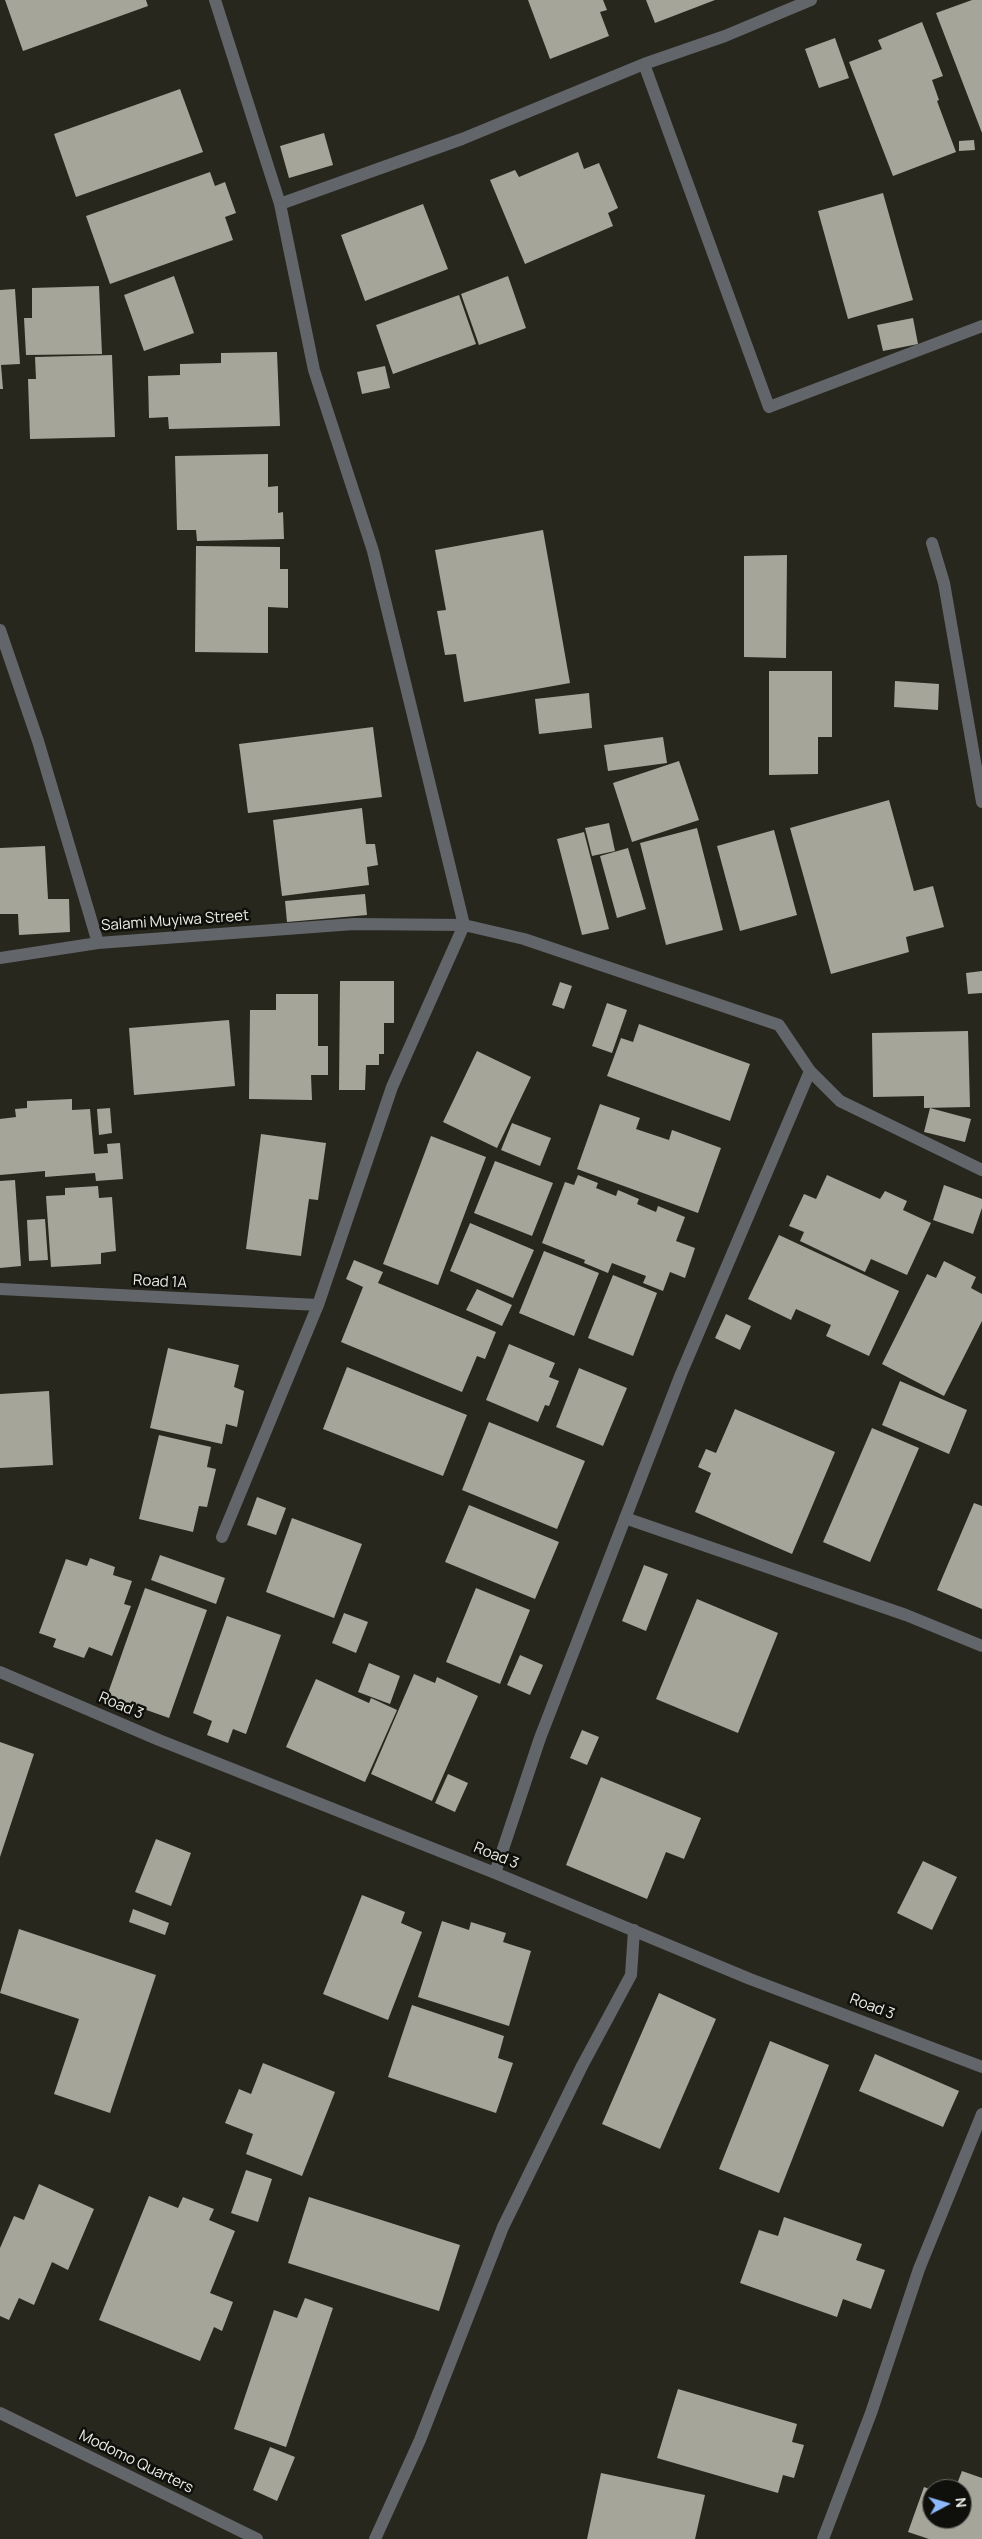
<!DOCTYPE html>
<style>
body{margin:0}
#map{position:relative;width:982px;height:2539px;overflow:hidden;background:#27271e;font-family:Manrope,sans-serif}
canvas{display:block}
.north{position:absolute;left:922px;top:2479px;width:50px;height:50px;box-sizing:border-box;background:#0f0f0b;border:1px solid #686863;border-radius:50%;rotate:84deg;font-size:14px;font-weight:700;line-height:20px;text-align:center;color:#eeeee8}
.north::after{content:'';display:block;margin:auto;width:18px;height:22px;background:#8cb9fc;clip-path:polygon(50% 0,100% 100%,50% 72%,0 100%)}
</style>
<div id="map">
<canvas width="982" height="2539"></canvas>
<div class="north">N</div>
</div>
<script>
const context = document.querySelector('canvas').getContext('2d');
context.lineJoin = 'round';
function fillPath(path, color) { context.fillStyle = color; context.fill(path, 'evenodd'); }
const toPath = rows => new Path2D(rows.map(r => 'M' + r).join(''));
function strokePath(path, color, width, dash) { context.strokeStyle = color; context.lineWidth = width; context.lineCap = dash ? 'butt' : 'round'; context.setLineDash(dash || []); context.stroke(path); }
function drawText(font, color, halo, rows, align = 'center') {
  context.font = font + ' Manrope,sans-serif'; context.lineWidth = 5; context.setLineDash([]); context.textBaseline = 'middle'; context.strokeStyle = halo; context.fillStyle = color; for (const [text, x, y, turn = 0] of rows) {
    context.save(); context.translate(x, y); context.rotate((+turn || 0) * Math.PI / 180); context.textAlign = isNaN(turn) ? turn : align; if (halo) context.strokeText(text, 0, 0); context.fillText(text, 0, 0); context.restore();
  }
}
fillPath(toPath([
 [5,0,146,0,148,6,23,51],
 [528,0,603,0,607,10,600,12,609,36,550,59],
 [646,0,715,0,655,23],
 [972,0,982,0,982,133,936,13],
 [922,22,943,76,932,80,939,100,937,101,956,152,893,176,849,62,882,49,878,40],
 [835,38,849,78,819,88,805,49],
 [180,89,203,152,76,197,54,134],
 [324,133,333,165,289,178,280,146],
 [974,140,975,150,959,151,959,141],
 [578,152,584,169,599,163,618,208,608,213,613,226,525,264,490,180,515,170,519,177],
 [210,172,215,186,225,182,236,213,225,217,233,240,110,284,86,216],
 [883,193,913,300,848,319,818,211],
 [423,204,448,269,365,301,341,235],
 [174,276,194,333,144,351,124,295],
 [508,276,526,328,479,345,461,294],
 [99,286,102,354,26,355,24,318,32,318,32,288],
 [15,289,20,364,0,365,0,290],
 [459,295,476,344,393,374,376,325],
 [913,318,918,344,883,351,877,325],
 [277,352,280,426,169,429,168,417,149,418,148,376,180,375,180,364,221,363,221,353],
 [112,355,115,437,30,439,28,379,36,379,35,357],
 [0,365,1,365,3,389,0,389],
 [385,366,390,388,362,394,357,372],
 [268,454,268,487,278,486,278,513,283,512,284,539,197,541,196,530,177,530,175,456],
 [543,530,570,683,464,702,456,654,445,655,437,611,446,610,435,550],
 [196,546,280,547,280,569,288,569,288,608,268,607,268,653,195,652],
 [787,555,786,658,744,657,744,556],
 [769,671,832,671,832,737,818,737,818,774,769,775],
 [895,681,939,684,938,710,894,707],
 [589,693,592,728,539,734,535,699],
 [373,727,382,797,248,813,239,744],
 [663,737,667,763,608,771,604,745],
 [679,761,699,820,632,842,613,783],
 [889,800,914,891,933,886,944,927,906,937,909,952,831,974,790,828],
 [362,808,366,844,375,844,378,865,367,867,369,885,282,896,273,820],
 [609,823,615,851,592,856,585,828],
 [697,828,723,930,666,945,640,843],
 [774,830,797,915,740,931,717,846],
 [584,832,609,929,582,935,557,839],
 [45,846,48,899,69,899,70,932,19,935,18,914,0,914,0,848],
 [628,848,646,909,617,918,600,856],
 [365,894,367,915,287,922,285,901],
 [982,971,982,993,968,994,966,973],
 [340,981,394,981,394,1023,384,1023,384,1054,379,1054,379,1065,366,1065,365,1090,339,1090],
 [560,982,572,986,564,1009,552,1005],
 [276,994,318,994,318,1046,328,1046,328,1075,311,1075,312,1100,249,1099,250,1010,276,1010],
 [607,1003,627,1010,612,1053,592,1046],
 [229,1020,235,1086,134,1095,129,1028],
 [639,1024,750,1064,730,1121,607,1076,621,1038,633,1042],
 [968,1031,970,1107,924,1108,924,1096,873,1097,872,1033],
 [477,1051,531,1077,497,1148,443,1122],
 [72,1099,72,1110,90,1109,94,1154,108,1153,107,1144,120,1143,123,1179,96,1181,95,1173,45,1177,45,1171,0,1175,0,1119,16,1117,15,1109,27,1108,27,1101],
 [600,1104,640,1118,636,1129,669,1140,672,1130,721,1148,698,1213,577,1169],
 [110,1108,112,1133,99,1135,97,1109],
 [930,1108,971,1119,965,1142,924,1132],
 [512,1123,551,1138,540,1166,501,1150],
 [261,1134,326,1143,318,1200,309,1199,301,1256,246,1249],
 [431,1136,486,1157,438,1285,383,1264],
 [495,1161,553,1183,532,1236,474,1213],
 [578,1175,598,1183,596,1188,616,1196,618,1190,639,1199,637,1204,656,1212,658,1206,685,1217,676,1241,695,1248,685,1278,670,1272,663,1291,643,1283,646,1276,612,1263,608,1273,584,1263,585,1260,542,1243,565,1182,574,1185],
 [827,1175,880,1199,885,1191,907,1201,903,1210,931,1223,907,1275,871,1259,865,1272,800,1241,804,1232,789,1226,804,1194,816,1199],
 [15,1180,21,1266,0,1268,0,1181],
 [944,1185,982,1199,982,1208,973,1234,933,1220],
 [98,1186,99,1198,112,1197,116,1251,101,1253,101,1264,51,1267,46,1196,65,1195,65,1188],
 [45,1219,48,1260,29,1261,27,1220],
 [470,1223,534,1250,513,1298,450,1271],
 [779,1235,899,1291,869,1356,826,1336,831,1325,796,1309,791,1320,748,1299],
 [544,1251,599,1273,574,1336,519,1313],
 [354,1260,383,1272,378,1283,496,1332,485,1359,477,1356,462,1392,341,1342,363,1287,346,1279],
 [944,1261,976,1277,971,1288,982,1294,982,1321,944,1396,882,1364,927,1274,936,1278],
 [613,1275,657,1293,633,1356,588,1338],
 [477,1289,512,1305,502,1326,466,1310],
 [726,1314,751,1326,740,1350,715,1338],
 [509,1344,555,1363,549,1377,559,1381,549,1406,545,1405,538,1422,486,1400],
 [168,1348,239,1365,234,1387,244,1391,237,1427,226,1424,222,1444,150,1428],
 [347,1367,467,1415,443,1476,323,1429],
 [579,1368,627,1388,603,1446,556,1427],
 [900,1381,967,1410,949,1454,882,1425],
 [49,1391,53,1465,0,1468,0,1394],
 [735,1409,835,1452,792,1554,695,1512,711,1473,698,1467,706,1449,716,1453],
 [489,1422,585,1461,557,1529,462,1490],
 [872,1428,919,1448,870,1562,823,1542],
 [159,1435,211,1447,207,1467,216,1469,207,1507,199,1506,193,1532,139,1519],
 [257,1497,286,1508,276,1535,247,1525],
 [974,1503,982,1506,982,1609,937,1590],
 [469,1505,559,1542,535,1599,445,1562],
 [292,1518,362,1544,334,1618,266,1592],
 [160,1555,225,1578,216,1604,151,1580],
 [90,1558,115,1567,113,1575,132,1581,124,1604,131,1606,112,1656,89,1647,84,1658,53,1647,56,1639,39,1633,66,1559,87,1566],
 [644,1565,668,1574,646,1631,622,1621],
 [145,1588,207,1610,169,1718,107,1696],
 [476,1588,530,1610,500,1684,446,1662],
 [697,1599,778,1633,738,1733,656,1699],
 [344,1613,368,1622,356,1653,332,1643],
 [227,1616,281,1635,246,1734,233,1729,228,1743,207,1735,212,1721,193,1713],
 [520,1655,543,1665,530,1695,507,1685],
 [369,1663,400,1676,390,1704,358,1692],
 [414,1674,435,1683,437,1677,478,1696,432,1801,371,1774],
 [316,1679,369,1703,371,1698,397,1710,365,1782,286,1747],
 [582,1730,599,1737,587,1765,570,1758],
 [0,1742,34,1754,0,1857],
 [448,1774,468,1783,455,1812,435,1803],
 [601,1777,701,1818,684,1859,666,1852,647,1899,566,1865],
 [156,1839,191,1853,171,1906,135,1892],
 [923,1861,957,1877,932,1930,897,1913],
 [362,1895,405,1912,401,1923,422,1932,388,2020,323,1994],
 [133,1909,169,1923,165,1935,129,1922],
 [442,1921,469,1930,471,1922,506,1933,503,1942,531,1951,509,2026,418,1997],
 [19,1929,156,1975,110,2113,54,2094,79,2019,0,1993],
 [659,1993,716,2019,660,2149,602,2124],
 [412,2005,504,2036,498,2058,513,2063,496,2113,388,2077],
 [770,2041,829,2065,779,2193,719,2169],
 [875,2054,959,2091,943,2127,859,2091],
 [263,2063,335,2092,302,2176,246,2154,253,2134,225,2123,239,2089,251,2094],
 [246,2170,272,2179,258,2222,231,2213],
 [39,2184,94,2209,68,2270,52,2262,34,2305,19,2298,9,2320,0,2316,0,2248,14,2216,24,2220],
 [149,2196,178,2208,183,2197,214,2209,209,2220,235,2231,210,2293,233,2302,222,2331,214,2327,200,2361,99,2320],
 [309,2197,460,2245,439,2311,288,2263],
 [784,2217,862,2244,856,2260,885,2270,871,2309,843,2299,837,2317,740,2283,759,2230,778,2236],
 [305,2298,333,2308,286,2447,234,2429,274,2310,297,2318],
 [678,2389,797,2424,792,2442,804,2445,794,2478,783,2475,778,2493,657,2458],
 [270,2447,295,2457,277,2501,253,2490],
 [962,2471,982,2478,982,2539,929,2539,908,2532,924,2487,932,2490,932,2519,962,2519,962,2489,955,2489],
 [601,2473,705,2495,695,2539,587,2539]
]), '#a5a59a');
strokePath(toPath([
 [215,0,280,204,314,370,373,551,464,925,392,1087,318,1305,222,1537],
 [644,64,769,407,982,326],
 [280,204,462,139,644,64,725,36,811,0],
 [932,543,944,583,982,802],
 [0,630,38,741,98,943],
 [0,958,98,943,354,924,464,925,524,939,779,1025,810,1071,840,1101,982,1170],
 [0,1289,318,1305],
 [625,1518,906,1615,982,1646],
 [0,1672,159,1740,495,1873,750,1979,982,2067],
 [495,1873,540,1738,681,1374,810,1071],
 [0,2413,257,2539],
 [375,2539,420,2440,503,2227,582,2066,631,1975,634,1930],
 [823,2539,871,2413,919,2269,982,2114]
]), '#626569', 12);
drawText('15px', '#eeeee8', '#0f0f0b', [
 ["Salami Muyiwa Street",175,921,-4],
 ["Road 1A",160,1282,3],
 ["Road 3",121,1706,23],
 ["Road 3",496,1856,22],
 ["Road 3",872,2007,21],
 ["Modomo Quarters",136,2462,26]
]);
</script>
